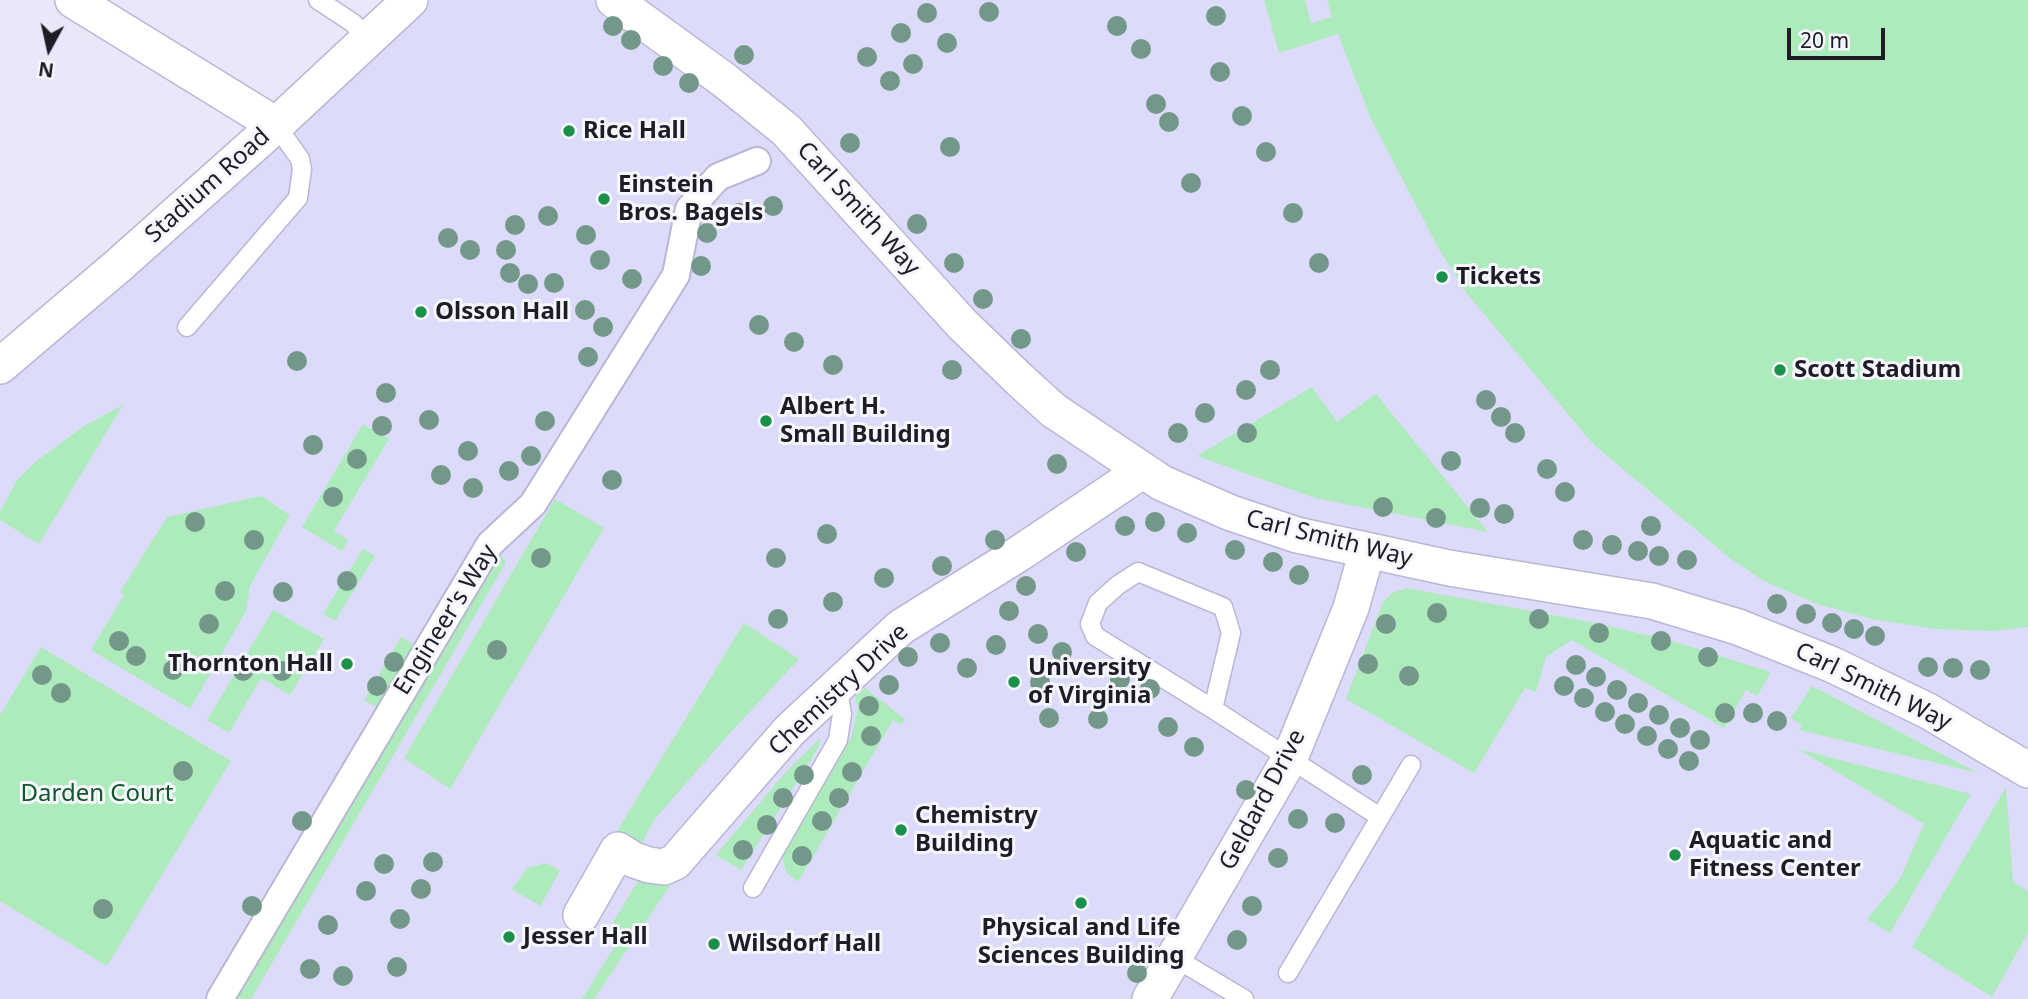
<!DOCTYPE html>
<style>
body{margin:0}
#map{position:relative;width:2028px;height:999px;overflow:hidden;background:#e8e8fa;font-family:"Noto Sans",sans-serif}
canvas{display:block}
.north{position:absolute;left:14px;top:14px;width:70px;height:70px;-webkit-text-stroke:5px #f6f6fd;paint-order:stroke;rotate:188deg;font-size:19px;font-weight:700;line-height:28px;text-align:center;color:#1d1c27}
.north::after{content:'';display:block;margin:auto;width:24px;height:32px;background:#1d1c27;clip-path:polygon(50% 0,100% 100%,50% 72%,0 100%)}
.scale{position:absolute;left:1787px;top:28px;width:98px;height:32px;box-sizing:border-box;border:4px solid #1d1c27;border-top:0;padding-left:9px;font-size:21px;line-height:24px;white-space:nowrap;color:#1d1c27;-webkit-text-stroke:5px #f6f6fd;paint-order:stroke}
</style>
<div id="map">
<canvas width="2028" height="999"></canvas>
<div class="north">N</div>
<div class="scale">20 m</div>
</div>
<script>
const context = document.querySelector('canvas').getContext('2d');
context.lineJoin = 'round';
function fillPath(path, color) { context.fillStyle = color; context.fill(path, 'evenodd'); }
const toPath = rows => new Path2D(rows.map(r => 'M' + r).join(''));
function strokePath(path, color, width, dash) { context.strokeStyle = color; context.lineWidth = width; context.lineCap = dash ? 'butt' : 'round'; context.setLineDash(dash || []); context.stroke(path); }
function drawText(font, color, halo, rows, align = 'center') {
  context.font = font + ' "Noto Sans",sans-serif'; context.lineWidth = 6; context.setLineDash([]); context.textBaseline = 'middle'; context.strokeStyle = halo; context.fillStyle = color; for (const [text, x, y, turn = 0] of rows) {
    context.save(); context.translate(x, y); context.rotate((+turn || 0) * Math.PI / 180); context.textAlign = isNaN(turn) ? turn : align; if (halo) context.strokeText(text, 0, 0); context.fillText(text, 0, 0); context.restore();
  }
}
fillPath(toPath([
 [416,0,2028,0,2028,999,0,999,0,364]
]), '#dddbfa');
fillPath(toPath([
 [1264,0,1305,0,1311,23,1332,17,1327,0,2028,0,2028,627,1994,631,1935,629,1872,619,1817,604,1764,581,1731,559,1594,445,1468,295,1440,251,1371,119,1338,34,1279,53],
 [1312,387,1337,422,1376,394,1488,532,1315,498,1197,456],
 [123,405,39,544,0,520,0,512,17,480,35,462,84,426],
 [363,424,389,439,334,531,348,540,342,551,302,527],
 [261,496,290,515,250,586,246,611,190,709,91,650,124,595,120,592,167,517],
 [555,499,604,528,450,789,404,758],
 [363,549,375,556,335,621,323,614],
 [500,556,505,559,505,564,251,999,232,999,493,562],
 [1407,588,1590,622,1669,640,1771,672,1757,696,1746,690,1724,728,1572,640,1546,657,1536,692,1525,688,1474,773,1346,699,1383,602,1392,593],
 [273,610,324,639,290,695,261,678,229,733,207,720],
 [744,623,799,659,730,733,654,820,641,845,617,831],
 [401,637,416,646,380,709,364,700],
 [41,647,231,761,107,966,0,901,0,715],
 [1812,686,1978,773,1799,730,1802,725,1791,718],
 [865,688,905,719,902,725,893,720,798,882,786,872,783,859,784,849,851,738,858,708,855,697],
 [820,738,819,747,741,870,716,855,785,773],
 [1798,749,1971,794,1890,933,1867,919,1900,879,1924,824],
 [2006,787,2013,882,2028,891,2028,933,1992,997,1912,947],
 [547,863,560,871,540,906,512,889,527,868],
 [641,876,675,878,594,999,582,999,618,941,607,932]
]), '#aeebbc');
const service = toPath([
 [318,0,353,23,367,39],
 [187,327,298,198,302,169,300,159,276,125],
 [1213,709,1231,633,1223,607,1138,572,1118,585,1098,603,1090,624,1095,636,1213,709,1380,817],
 [753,888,838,740,842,714,837,686],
 [1175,958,1244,999],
 [1288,973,1411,765]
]);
const pedestrian = toPath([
 [220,999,490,544,533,504,676,275,689,209,718,177,757,161]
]);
const minor = toPath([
 [73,0,276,125],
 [614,0,724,80,786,130,962,324,1020,380,1053,410,1162,483,1231,513,1297,535,1449,568,1652,601,1738,627,1833,665,1928,711,2028,770],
 [0,366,119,265,276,125,410,0],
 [581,915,618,850,634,860,649,865,664,867,675,862,790,730,901,627,1020,553,1142,471],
 [1150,999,1290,758,1351,608,1367,551]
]);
strokePath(service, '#b9b7d5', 21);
strokePath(pedestrian, '#b9b7d5', 30);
strokePath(minor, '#b9b7d5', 38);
strokePath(service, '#fff', 18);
strokePath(pedestrian, '#fff', 26);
strokePath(minor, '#fff', 35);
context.fillStyle = '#739889';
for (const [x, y] of [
 [989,12],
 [927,13],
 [1216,16],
 [613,26],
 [1117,26],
 [901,33],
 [631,40],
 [947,43],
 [1141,49],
 [744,55],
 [867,57],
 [913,64],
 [663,66],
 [1220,72],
 [890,81],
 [689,83],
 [1156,104],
 [1242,116],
 [1169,122],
 [850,143],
 [950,147],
 [1266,152],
 [1191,183],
 [773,206],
 [739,213],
 [1293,213],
 [548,216],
 [917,224],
 [515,225],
 [707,233],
 [586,235],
 [448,238],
 [470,250],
 [506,250],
 [600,260],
 [954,263],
 [1319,263],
 [701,266],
 [510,273],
 [632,279],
 [554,283],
 [528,284],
 [983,299],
 [585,310],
 [759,325],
 [603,327],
 [1021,339],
 [794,342],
 [588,357],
 [297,361],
 [833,365],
 [952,370],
 [1270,370],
 [1246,390],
 [386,393],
 [1486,400],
 [1205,413],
 [1501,417],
 [429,420],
 [545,421],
 [382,426],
 [1178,433],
 [1247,433],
 [1515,433],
 [313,445],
 [468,451],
 [531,456],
 [357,459],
 [1451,461],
 [1057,464],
 [1547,469],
 [509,471],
 [441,475],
 [612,480],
 [473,488],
 [1565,492],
 [333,497],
 [1383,507],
 [1480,508],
 [1504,514],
 [1436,518],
 [195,522],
 [1155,522],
 [1125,526],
 [1651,526],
 [1187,533],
 [827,534],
 [254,540],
 [995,540],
 [1583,540],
 [1612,545],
 [1235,550],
 [1638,551],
 [1076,552],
 [1659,556],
 [541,558],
 [776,558],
 [1687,560],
 [1273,562],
 [942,566],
 [1299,575],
 [884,578],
 [347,581],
 [1026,586],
 [225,591],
 [283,592],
 [833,602],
 [1777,604],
 [1009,611],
 [1437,613],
 [1806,614],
 [778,619],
 [1539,619],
 [1832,623],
 [209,624],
 [1386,624],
 [1854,629],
 [1599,633],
 [1038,634],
 [1875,636],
 [119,641],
 [1661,641],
 [940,643],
 [996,645],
 [497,650],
 [1062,652],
 [136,656],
 [908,657],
 [1708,657],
 [394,662],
 [1368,664],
 [1576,665],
 [1928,667],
 [967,668],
 [1953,668],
 [173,670],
 [1980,670],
 [243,671],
 [282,671],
 [42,675],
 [1409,676],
 [1596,677],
 [1120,679],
 [1040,682],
 [889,685],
 [377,686],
 [1564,686],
 [1150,689],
 [1617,690],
 [61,693],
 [1584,698],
 [1638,703],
 [869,706],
 [1605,712],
 [1725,713],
 [1753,713],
 [1659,715],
 [1049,718],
 [1098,719],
 [1777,721],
 [1625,724],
 [1168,727],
 [1680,728],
 [871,736],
 [1647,736],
 [1700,740],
 [1194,747],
 [1668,749],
 [1689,761],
 [183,771],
 [852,772],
 [804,775],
 [1362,775],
 [1246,790],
 [783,798],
 [839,798],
 [1298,819],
 [302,821],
 [822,821],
 [1335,823],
 [767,825],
 [743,850],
 [802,856],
 [1278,858],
 [433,862],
 [384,864],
 [421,889],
 [366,891],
 [252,906],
 [1252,906],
 [103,909],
 [400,919],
 [328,925],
 [1237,940],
 [397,967],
 [310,969],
 [1137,973],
 [343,976]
]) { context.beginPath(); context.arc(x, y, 10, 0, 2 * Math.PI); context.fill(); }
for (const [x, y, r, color] of [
 [569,131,7,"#1b904a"],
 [604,199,7,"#1b904a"],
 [1442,277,7,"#1b904a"],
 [421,312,7,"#1b904a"],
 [1780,370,7,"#1b904a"],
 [766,421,7,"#1b904a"],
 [347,664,7,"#1b904a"],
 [1014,682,7,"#1b904a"],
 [901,830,7,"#1b904a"],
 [1675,855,7,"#1b904a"],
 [1081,903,7,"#1b904a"],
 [509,937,7,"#1b904a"],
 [714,944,7,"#1b904a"]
]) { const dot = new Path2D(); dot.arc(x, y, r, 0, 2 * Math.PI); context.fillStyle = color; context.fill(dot); strokePath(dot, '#f6f6fd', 2.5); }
drawText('bold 24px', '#1d1c27', '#f6f6fd', [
 ["Rice Hall",583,131],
 ["Einstein",618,185],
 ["Bros. Bagels",618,213],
 ["Tickets",1456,277],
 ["Olsson Hall",435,312],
 ["Scott Stadium",1794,370],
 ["Albert H.",780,407],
 ["Small Building",780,435],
 ["Thornton Hall",333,664,"right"],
 ["University",1028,668],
 ["of Virginia",1028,696],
 ["Chemistry",915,816],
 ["Building",915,844],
 ["Aquatic and",1689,841],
 ["Fitness Center",1689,869],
 ["Physical and Life",1081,928,"center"],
 ["Sciences Building",1081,956,"center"],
 ["Jesser Hall",523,937],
 ["Wilsdorf Hall",728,944]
], 'left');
drawText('24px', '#1d1c27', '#f6f6fd', [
 ["Stadium Road",208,186,-42],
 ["Carl Smith Way",858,209,48],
 ["Carl Smith Way",1329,539,14],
 ["Engineer's Way",446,620,-58],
 ["Carl Smith Way",1873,687,26],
 ["Chemistry Drive",839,690,-43],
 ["Geldard Drive",1263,800,-62]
]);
drawText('24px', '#13562c', '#f6f6fd', [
 ["Darden Court",97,794]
]);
</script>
